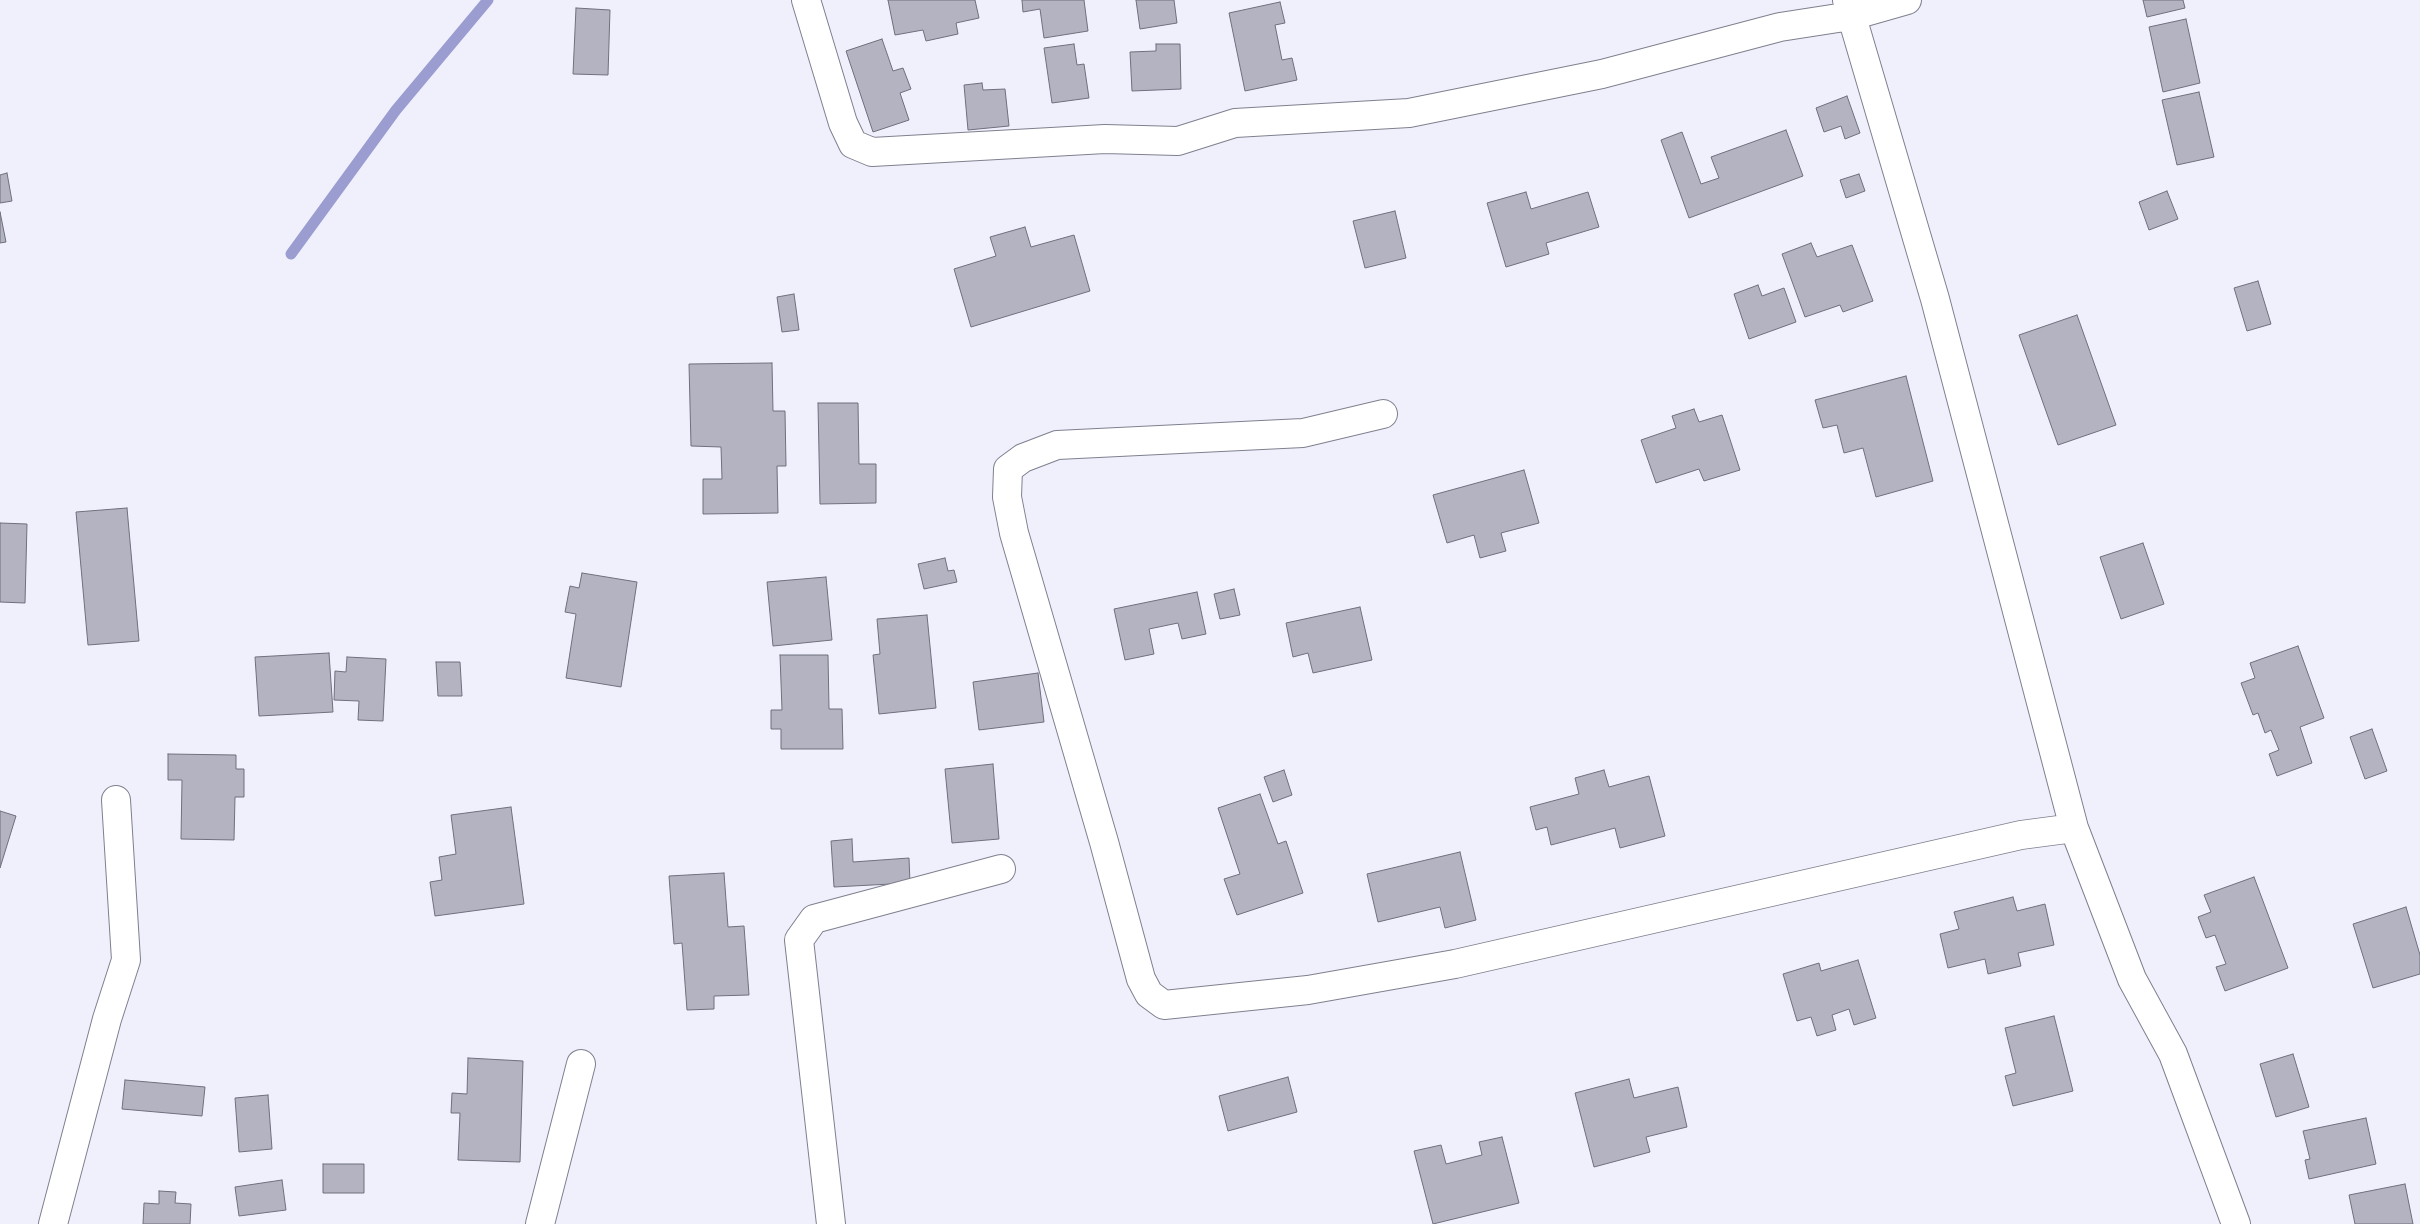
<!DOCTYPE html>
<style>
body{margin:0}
canvas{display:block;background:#f0f0fd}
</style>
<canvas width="2420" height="1224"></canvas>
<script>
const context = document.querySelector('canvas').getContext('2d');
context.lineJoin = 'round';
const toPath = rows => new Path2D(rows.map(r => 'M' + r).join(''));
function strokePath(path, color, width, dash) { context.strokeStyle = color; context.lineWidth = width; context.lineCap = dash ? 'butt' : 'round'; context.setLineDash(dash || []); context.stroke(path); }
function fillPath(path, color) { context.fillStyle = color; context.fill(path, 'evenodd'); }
strokePath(toPath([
 [291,254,396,110,488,0]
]), '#9b9cd0', 11);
const building = toPath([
 [888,0,975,0,979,18,956,23,958,34,926,41,923,30,895,35,888,0],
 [1022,0,1084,0,1088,31,1044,38,1040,9,1023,12,1022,0],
 [1136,0,1174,0,1177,23,1140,29,1136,0],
 [2143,0,2183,0,2185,8,2147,17,2143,0],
 [1280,2,1285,23,1275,25,1282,60,1292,58,1297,80,1245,91,1229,13,1280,2],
 [576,8,610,10,608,75,573,74,576,8],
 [2186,19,2200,83,2163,92,2149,27,2186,19],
 [882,39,893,71,903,68,911,89,900,93,909,120,873,132,846,51,882,39],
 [1074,44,1077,65,1084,64,1089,98,1052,103,1044,48,1074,44],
 [1156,44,1180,44,1181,89,1132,91,1130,52,1156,51,1156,44],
 [982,83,983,90,1005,89,1009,126,968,130,964,85,982,83],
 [2199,92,2214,157,2177,165,2162,100,2199,92],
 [1847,96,1860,133,1845,139,1841,126,1824,132,1816,108,1847,96],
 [1786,130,1803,176,1689,218,1661,140,1682,132,1701,184,1719,178,1711,157,1786,130],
 [7,173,12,201,0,203,0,175,7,173],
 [1859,174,1865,191,1846,198,1840,180,1859,174],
 [2167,191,2178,219,2149,230,2139,202,2167,191],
 [1526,192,1531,209,1588,192,1599,227,1546,243,1549,254,1506,267,1487,203,1526,192],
 [1395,211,1406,258,1365,268,1353,221,1395,211],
 [0,212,6,242,0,243,0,212],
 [1025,227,1031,247,1074,235,1090,291,971,327,954,269,996,256,990,237,1025,227],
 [1811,243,1817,257,1852,245,1873,301,1843,312,1840,305,1805,317,1782,254,1811,243],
 [2258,281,2271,324,2247,331,2234,288,2258,281],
 [1758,285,1762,296,1784,288,1796,322,1749,339,1734,294,1758,285],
 [794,294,799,330,782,332,777,297,794,294],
 [2077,315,2116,425,2058,445,2019,335,2077,315],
 [772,363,773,411,785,411,786,466,777,466,778,513,703,514,703,479,722,479,721,447,691,446,689,364,772,363],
 [1906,376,1933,481,1876,497,1863,448,1844,453,1837,425,1823,428,1815,400,1906,376],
 [818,403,858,403,859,464,876,464,876,503,820,504,818,403],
 [1694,409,1699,422,1722,415,1740,470,1704,481,1699,469,1656,483,1641,440,1676,428,1672,416,1694,409],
 [1524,470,1539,523,1501,533,1506,551,1480,558,1474,535,1447,543,1433,495,1524,470],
 [127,508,139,641,88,645,76,512,127,508],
 [0,523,27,524,25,603,0,602,0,523],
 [2143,543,2164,604,2121,619,2100,557,2143,543],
 [945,558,948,571,954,570,957,582,924,589,918,564,945,558],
 [582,573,637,582,621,687,566,678,576,614,565,612,570,586,579,588,582,573],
 [826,577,832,640,773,646,767,582,826,577],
 [1234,589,1240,615,1220,619,1214,594,1234,589],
 [1197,592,1206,634,1182,639,1178,623,1149,629,1154,654,1125,660,1114,609,1197,592],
 [1360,607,1372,660,1313,673,1308,653,1293,657,1286,623,1360,607],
 [927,615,936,708,879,714,873,655,880,654,877,619,927,615],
 [2298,646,2324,718,2300,727,2312,763,2277,776,2269,754,2279,750,2271,730,2265,733,2258,713,2253,715,2241,683,2255,678,2250,663,2298,646],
 [329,653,333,712,259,716,255,657,329,653],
 [780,655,828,655,829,709,842,709,843,749,781,749,781,729,771,729,771,710,782,710,780,655],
 [347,657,386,659,383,721,358,720,359,701,334,700,335,671,346,672,347,657],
 [436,662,460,662,462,696,438,696,436,662],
 [1038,673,1044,722,979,730,973,682,1038,673],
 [2372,729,2387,771,2365,779,2350,737,2372,729],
 [168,754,236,755,236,769,244,769,244,797,235,797,234,840,181,839,182,780,168,780,168,754],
 [993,764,999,839,952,843,945,769,993,764],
 [1284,770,1292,795,1273,802,1264,777,1284,770],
 [1604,770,1609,787,1649,776,1665,836,1620,848,1615,828,1551,845,1547,827,1536,830,1530,807,1579,794,1575,778,1604,770],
 [1260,794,1278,844,1286,841,1303,893,1237,915,1224,879,1240,874,1218,808,1260,794],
 [511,807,524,904,435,916,430,882,442,880,439,857,456,854,451,815,511,807],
 [0,811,16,816,0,868,0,811],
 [852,839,853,862,909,858,910,883,834,887,831,841,852,839],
 [1460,852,1476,920,1445,928,1440,907,1378,922,1367,874,1460,852],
 [724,873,728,927,744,926,749,995,714,996,714,1009,687,1010,682,943,674,944,669,876,724,873],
 [2254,877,2288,968,2225,991,2216,967,2226,964,2215,935,2206,938,2198,917,2211,912,2204,895,2254,877],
 [2013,897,2017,911,2045,904,2054,945,2018,953,2021,966,1988,974,1985,959,1948,968,1940,934,1959,929,1954,912,2013,897],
 [2406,907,2420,955,2420,974,2373,988,2353,924,2406,907],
 [1858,960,1876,1018,1854,1025,1849,1009,1832,1015,1836,1030,1817,1036,1811,1017,1797,1021,1783,974,1819,963,1821,971,1858,960],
 [2054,1016,2073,1091,2013,1106,2005,1076,2016,1073,2005,1028,2054,1016],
 [2293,1054,2309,1107,2276,1117,2260,1064,2293,1054],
 [468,1058,523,1061,520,1162,458,1160,460,1113,451,1113,452,1093,467,1094,468,1058],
 [1288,1077,1297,1112,1228,1131,1219,1096,1288,1077],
 [1629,1079,1634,1098,1678,1087,1687,1127,1646,1137,1650,1152,1594,1167,1575,1093,1629,1079],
 [125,1080,205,1087,202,1116,122,1109,125,1080],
 [268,1095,272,1149,239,1152,235,1098,268,1095],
 [2366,1118,2376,1164,2309,1179,2305,1160,2310,1159,2303,1131,2366,1118],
 [1502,1137,1519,1203,1433,1224,1414,1151,1441,1145,1446,1164,1482,1155,1479,1142,1502,1137],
 [323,1164,364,1164,364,1193,323,1193,323,1164],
 [282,1180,286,1210,239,1216,235,1187,282,1180],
 [2405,1184,2413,1224,2355,1224,2349,1195,2405,1184],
 [159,1191,176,1192,175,1203,191,1204,190,1224,143,1224,144,1203,159,1204,159,1191]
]);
fillPath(building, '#b3b3c2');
strokePath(building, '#6f707d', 1);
const street = toPath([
 [806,0,843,123,853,144,872,152,1105,139,1178,141,1235,123,1409,113,1602,74,1780,27,1851,16,1907,0],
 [1847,0,1935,299,2074,828,2132,979,2173,1054,2236,1224],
 [1383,414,1303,433,1057,445,1023,458,1008,469,1007,497,1014,533,1104,842,1141,979,1149,994,1164,1005,1308,990,1455,964,2021,835,2074,828],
 [53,1224,107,1019,126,960,116,800],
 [540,1224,581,1064],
 [831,1224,799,940,814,919,1001,869]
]);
strokePath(street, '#7f808e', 30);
strokePath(street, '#fff', 28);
</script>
